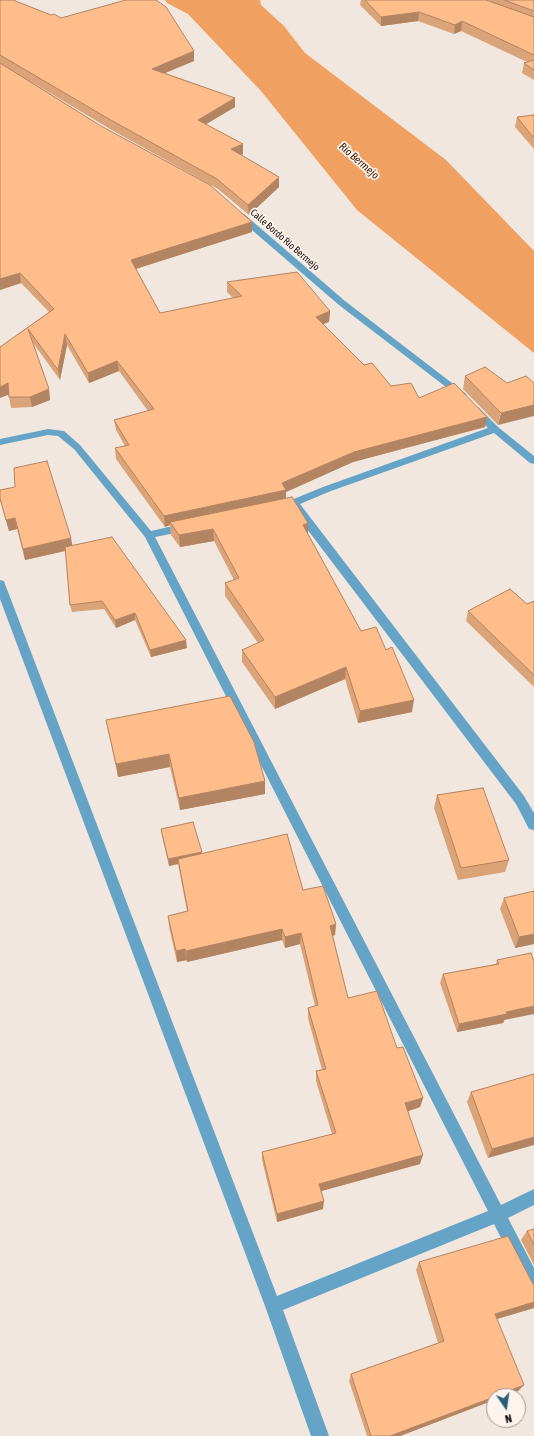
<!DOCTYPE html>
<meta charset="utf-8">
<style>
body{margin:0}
#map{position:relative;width:534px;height:1436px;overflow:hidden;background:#f1e7df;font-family:"Asap Condensed",sans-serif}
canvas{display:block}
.north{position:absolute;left:486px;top:1388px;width:40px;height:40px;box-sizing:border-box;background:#fff4ed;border:1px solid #a09893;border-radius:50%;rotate:167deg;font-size:11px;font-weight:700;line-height:16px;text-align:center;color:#120e0c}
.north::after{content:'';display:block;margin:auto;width:14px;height:18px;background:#285d79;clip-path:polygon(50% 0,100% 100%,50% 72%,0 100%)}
</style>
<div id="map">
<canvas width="534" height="1436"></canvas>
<div class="north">N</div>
</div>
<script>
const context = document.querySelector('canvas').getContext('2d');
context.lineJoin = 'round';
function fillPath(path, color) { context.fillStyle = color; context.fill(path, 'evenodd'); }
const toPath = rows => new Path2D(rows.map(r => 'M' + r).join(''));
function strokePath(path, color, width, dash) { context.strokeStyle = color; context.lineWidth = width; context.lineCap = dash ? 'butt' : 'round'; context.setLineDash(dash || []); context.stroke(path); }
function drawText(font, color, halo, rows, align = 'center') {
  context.font = font + ' "Asap Condensed",sans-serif'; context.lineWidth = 3.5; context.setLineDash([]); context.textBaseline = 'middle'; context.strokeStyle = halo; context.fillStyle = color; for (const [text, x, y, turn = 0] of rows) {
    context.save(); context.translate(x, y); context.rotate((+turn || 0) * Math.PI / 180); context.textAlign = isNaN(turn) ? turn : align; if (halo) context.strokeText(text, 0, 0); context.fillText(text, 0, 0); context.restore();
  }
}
fillPath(toPath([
 [165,0,260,0,261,5,284,26,305,53,446,160,534,251,534,353,357,210,261,91,188,14,167,3]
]), '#f0a060');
fillPath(toPath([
 [238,214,244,214,345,301,465,393,467,395,465,397,459,397,339,305,238,218,238,214],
 [475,406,478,407,498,427,534,456,534,464,530,463,494,433,331,491,300,504,524,796,534,813,534,830,529,829,516,804,291,508,284,507,283,505,284,503,323,487,488,428,470,409,475,406],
 [48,429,64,431,80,445,151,531,186,523,190,524,191,527,190,530,155,537,501,1205,534,1189,534,1205,508,1218,534,1268,534,1293,528,1291,494,1224,283,1310,329,1436,311,1436,265,1306,0,599,0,580,4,581,5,584,277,1296,488,1211,145,537,74,449,58,436,48,435,0,445,0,439,48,429]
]), '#65a4c7');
fillPath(toPath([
 [0,0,61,18,194,61,165,73,235,98,235,107,206,124,243,154,241,155,279,177,279,187,249,215,218,189,110,129,25,78,252,222,252,232,136,269,160,313,233,298,227,292,227,282,330,311,329,322,323,324,364,365,391,386,419,398,487,417,485,427,353,462,286,492,286,498,308,523,308,534,361,631,412,712,358,723,345,679,275,709,242,662,242,650,258,643,225,596,225,583,234,580,214,541,180,547,171,535,170,525,165,527,116,459,115,448,125,446,116,430,114,420,148,411,119,371,89,383,67,345,60,380,33,343,49,389,50,400,32,407,11,408,0,347,49,312,21,283,0,290],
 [361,0,534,0,534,80,522,73,524,63,527,62,461,31,454,34,418,21,381,26,360,5],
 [534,115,534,149,515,127,517,117],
 [465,376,507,383,498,425,463,389],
 [0,490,72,546,187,648,151,657,135,620,116,628,104,609,72,612,70,605,66,551,25,560,17,529,9,531,0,500],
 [534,601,534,687,466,621,468,611,527,604],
 [106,720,265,794,180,810,170,767,118,777],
 [437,795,509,860,505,872,458,880,434,808],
 [161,829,202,852,202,854,303,890,336,924,335,935,333,936,348,998,397,1048,423,1098,420,1107,408,1111,420,1164,321,1191,323,1209,277,1222,262,1160,262,1152,332,1134,316,1081,316,1071,322,1070,308,1018,308,1008,315,1006,300,944,285,948,282,940,187,962,187,960,177,962,169,927,168,916,187,911,178,864,169,866,162,836],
 [504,898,534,944,515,948,500,909],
 [497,960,534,962,503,1023,457,1032,440,983,443,974,496,964],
 [534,1074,488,1158,467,1102,471,1092],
 [534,1229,534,1265,521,1240,527,1231],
 [419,1262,534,1284,534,1308,497,1319,518,1391,400,1436,367,1436,349,1381,351,1374,438,1343,416,1270]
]), '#dba378');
fillPath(toPath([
 [419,12,418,21,381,26,381,17],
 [462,21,461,31,454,34,455,25],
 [194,51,194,61,153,78,152,69],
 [235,98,235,107,198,129,198,120],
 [243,144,243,154,231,159,231,149],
 [279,177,279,187,249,215,248,205],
 [252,222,252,232,132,270,131,260],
 [20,273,21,283,0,290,0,279],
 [330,311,329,322,315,327,316,317],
 [65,334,67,345,60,380,58,370],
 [117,361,119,371,89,383,88,373],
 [8,383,10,394,0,398,0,387],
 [49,389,50,400,32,407,30,397],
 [534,405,534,416,498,425,501,413],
 [487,417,485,427,353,462,286,492,286,501,170,522,170,525,165,527,164,516,282,483,354,452],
 [15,518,17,529,9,531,6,520],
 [308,523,308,536,303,525],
 [213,529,214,541,180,547,179,535],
 [71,538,73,549,25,560,23,549],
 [135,613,135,620,116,628,115,620],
 [186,640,187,648,151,657,150,650],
 [346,667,345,679,275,709,275,697],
 [414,700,412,712,358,723,360,711],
 [169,754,170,767,118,777,116,764],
 [265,781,265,794,180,810,179,798],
 [202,852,202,859,178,859,178,864,169,866,168,859],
 [336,924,335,935,329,937,330,926],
 [282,929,282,940,187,962,186,951],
 [301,933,300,944,285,948,285,937],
 [534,934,534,944,515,948,519,937],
 [185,949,187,960,177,962,176,951],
 [534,1006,534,1014,504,1020,503,1023,457,1032,459,1024,506,1012],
 [423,1098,420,1107,403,1113,405,1103],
 [534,1137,534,1145,488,1158,492,1149],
 [423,1155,420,1164,318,1192,319,1184],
 [324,1201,323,1209,277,1222,277,1214],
 [534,1302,534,1308,490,1321,495,1314],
 [524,1385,518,1391,505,1396,496,1396],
 [494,1397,494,1400,400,1436,390,1436]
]), '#b28461');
const building = toPath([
 [0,0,13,0,51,15,54,14,61,18,126,0,156,0,166,7,194,51,152,69,235,98,198,120,243,144,231,149,279,177,248,205,217,179,109,119,0,55,0,0],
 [365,0,486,0,534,17,534,55,462,21,455,25,419,12,381,17,365,0],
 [504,0,534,0,534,11,504,0],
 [534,60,534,70,524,63,534,60],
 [0,63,101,126,210,185,252,222,131,260,160,313,242,296,227,282,297,272,330,311,316,317,364,365,372,363,391,386,411,383,419,398,454,383,487,417,354,452,282,483,286,490,164,516,115,448,129,445,114,420,154,409,117,361,88,373,65,334,58,370,28,329,49,389,30,397,9,397,8,383,0,387,0,347,54,309,20,273,0,279,0,63],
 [534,115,534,138,517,117,534,115],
 [485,367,507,383,526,376,534,383,534,405,501,413,465,376,485,367],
 [47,461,71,538,23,549,15,518,6,520,0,498,0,490,15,487,14,468,47,461],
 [292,497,308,523,303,525,361,631,376,627,386,650,392,647,414,700,360,711,346,667,275,697,242,650,264,640,225,583,239,578,213,529,179,535,170,522,292,497],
 [112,537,186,640,150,650,135,613,115,620,102,601,70,605,65,547,112,537],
 [510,589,527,604,534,601,534,675,468,611,510,589],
 [230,696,254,742,265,781,179,798,169,754,116,764,106,720,230,696],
 [483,788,509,860,461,868,437,795,483,788],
 [193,822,202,852,168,859,161,829,193,822],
 [287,834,303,890,323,886,336,924,330,926,348,998,377,991,397,1048,403,1047,423,1098,405,1103,423,1155,319,1184,324,1201,277,1214,262,1152,336,1133,316,1071,326,1069,308,1008,318,1005,301,933,285,937,282,929,186,951,185,949,176,951,168,916,188,911,178,859,287,834],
 [534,891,534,934,519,937,504,898,534,891],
 [531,953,534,962,534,1006,506,1012,507,1014,459,1024,443,974,499,964,497,960,531,953],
 [534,1074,534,1137,492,1149,471,1092,534,1074],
 [534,1229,534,1245,527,1231,534,1229],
 [508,1236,533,1284,534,1284,534,1302,495,1314,524,1385,496,1396,494,1396,494,1397,390,1436,371,1436,351,1374,444,1341,419,1262,508,1236]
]);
fillPath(building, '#ffbd8b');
strokePath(building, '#b28461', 1);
drawText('10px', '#120e0c', '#fff4ed', [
 ["Calle Bordo Río Bermejo",285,240,41]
]);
drawText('italic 11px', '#3f2004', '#fff4ed', [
 ["Río Bermejo",359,161,41]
]);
</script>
